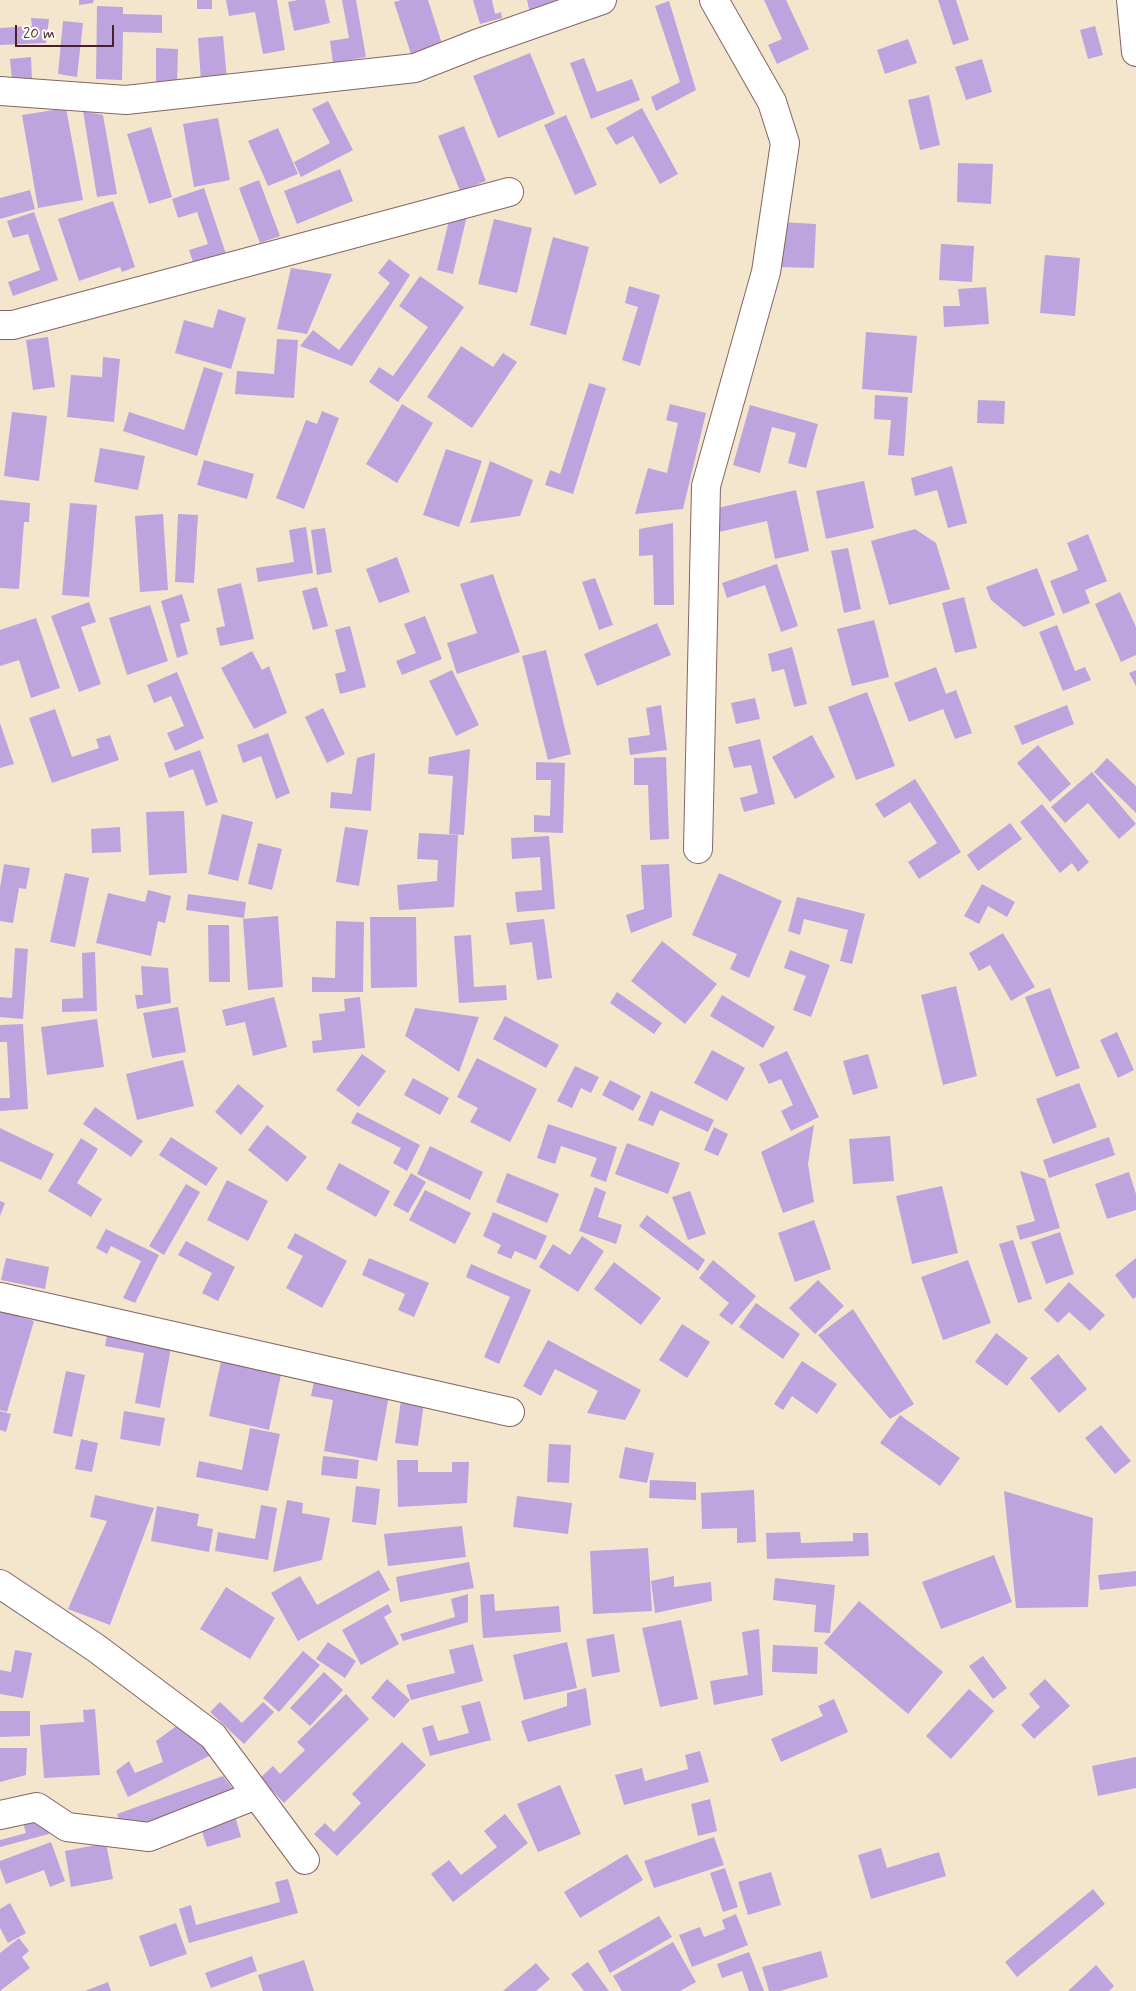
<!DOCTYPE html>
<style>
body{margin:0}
#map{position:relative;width:1136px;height:1991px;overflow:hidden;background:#f3e6cd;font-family:Mynerve,sans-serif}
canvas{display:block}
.scale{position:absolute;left:15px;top:25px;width:99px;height:22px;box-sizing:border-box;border:2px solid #4a1f2b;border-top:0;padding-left:6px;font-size:15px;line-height:18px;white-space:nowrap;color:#4a1f2b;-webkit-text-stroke:4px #fdfcf7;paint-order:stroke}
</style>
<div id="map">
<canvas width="1136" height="1991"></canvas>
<div class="scale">20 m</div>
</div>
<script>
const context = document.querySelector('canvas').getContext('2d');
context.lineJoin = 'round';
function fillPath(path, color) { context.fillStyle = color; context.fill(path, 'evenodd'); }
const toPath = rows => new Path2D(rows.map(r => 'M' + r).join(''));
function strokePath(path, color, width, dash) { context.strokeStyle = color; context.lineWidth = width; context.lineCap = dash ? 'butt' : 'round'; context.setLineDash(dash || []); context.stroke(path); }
fillPath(toPath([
 [79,0,94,0,93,3,79,5],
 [197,0,212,0,212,9,197,9],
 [226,0,277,0,285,50,263,54,255,12,229,16],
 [298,0,325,0,330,23,294,31,288,2],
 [342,0,356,0,366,57,333,63,330,41,349,38],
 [401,0,428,0,443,47,412,57,394,2],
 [473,0,492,0,495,14,501,12,502,18,480,24],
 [527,0,556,0,558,5,530,13],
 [764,0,786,0,809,49,777,64,768,45,782,39],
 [938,0,956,0,969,40,953,45],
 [669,1,696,90,656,111,651,97,680,82,655,6],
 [97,6,123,7,123,14,162,15,162,33,123,32,122,80,96,79],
 [31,18,49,19,46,43,0,45,0,28,32,26],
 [63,21,83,23,77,77,58,74],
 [1095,26,1103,55,1088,59,1080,30],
 [223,36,227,80,201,82,198,38],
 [908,39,917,63,885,74,877,50],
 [156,48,178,49,177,86,156,85],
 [530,53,555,114,498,138,473,76],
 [31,57,32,79,12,80,10,59],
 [584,58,597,92,632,79,640,100,591,119,570,63],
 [982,59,992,92,966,100,955,67],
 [929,95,940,145,920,150,908,100],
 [328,101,353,150,301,177,294,162,330,143,312,109],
 [66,108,83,200,38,208,22,115],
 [642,108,678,174,660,184,633,136,616,145,606,128],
 [83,111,103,115,117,194,97,197],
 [566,115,597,185,575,195,544,125],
 [218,118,230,180,194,187,183,124],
 [464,126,486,181,460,191,438,136],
 [151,127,172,197,149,204,127,134],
 [278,128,298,174,268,186,248,141],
 [958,163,993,164,991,204,957,202],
 [340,169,353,201,297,224,284,191],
 [259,180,280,236,260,243,239,188],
 [204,188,227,257,195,268,189,250,208,244,197,212,178,218,172,199],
 [30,190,35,209,0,219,0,198],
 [113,201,135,267,122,272,120,267,79,281,58,219],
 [34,212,58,280,13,296,8,282,40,270,28,234,13,238,7,221],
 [451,212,467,216,453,274,437,270],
 [494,219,532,228,517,293,478,284],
 [781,222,816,224,814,268,778,267],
 [553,237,589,247,566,335,530,325],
 [941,244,974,246,972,282,939,280],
 [1045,255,1080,258,1075,316,1040,313],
 [389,259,410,275,352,366,300,346,313,330,339,350,390,283,378,273],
 [291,268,332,274,307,334,277,329],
 [420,276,464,307,398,402,369,382,379,367,393,376,428,327,399,306],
 [629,286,660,295,640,366,622,360,638,307,625,303],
 [986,287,989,324,944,327,943,306,960,306,958,289],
 [218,309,246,318,231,369,175,353,184,320,213,328],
 [866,332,917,336,912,393,862,389],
 [48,337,55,387,33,390,26,340],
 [277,339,298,340,294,398,235,394,237,371,274,374],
 [461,346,493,367,503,353,517,362,472,428,427,397],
 [103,357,120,359,114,422,67,417,71,375,102,377],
 [204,367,223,373,197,456,123,431,129,412,184,430],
 [589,383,606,388,573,494,545,485,550,470,560,474],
 [875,395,908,397,904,456,888,455,891,420,874,419],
 [978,400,1005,401,1004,424,977,423],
 [402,404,433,423,397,483,366,464],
 [670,404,706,413,683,509,635,514,648,468,667,473,678,423,666,420],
 [750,405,818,424,806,468,788,463,796,433,772,427,760,473,733,465],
 [322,411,339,418,304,509,276,498,306,420,317,424],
 [12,412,47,416,39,481,4,476],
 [100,448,145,456,138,490,94,482],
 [446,449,482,461,459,527,423,515],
 [204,460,254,474,247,499,197,485],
 [490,461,533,480,520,516,470,523],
 [952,466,967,523,948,528,937,490,915,496,911,478],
 [864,481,874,528,826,539,816,491],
 [796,490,809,551,775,559,767,521,719,532,713,509],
 [0,500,30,503,29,522,24,522,19,589,0,588],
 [70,503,97,505,89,597,62,595],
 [163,514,168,590,140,592,135,516],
 [178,514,198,515,194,583,175,582],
 [673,523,674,605,654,605,653,555,639,556,639,529],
 [306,527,313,573,258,582,256,568,294,562,289,530],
 [325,528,332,572,317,575,311,530],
 [915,529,936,543,950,589,889,605,871,541],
 [1088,534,1107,581,1085,590,1090,603,1063,614,1050,581,1078,570,1067,543],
 [848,548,861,609,844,613,831,551],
 [397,557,410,592,379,603,366,569],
 [777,564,798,626,781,632,765,585,727,598,722,583],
 [1037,568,1055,615,1024,627,991,600,986,587],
 [493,574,520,652,457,674,447,643,477,633,460,584],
 [595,578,613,625,599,630,582,582],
 [241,583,254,639,220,646,216,628,225,626,217,589],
 [317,587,328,626,313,630,302,591],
 [1120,592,1136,627,1136,655,1121,662,1095,604],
 [182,594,190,621,180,624,188,654,177,658,161,601],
 [964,597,977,648,955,653,942,603],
 [89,602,96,622,81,627,101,684,79,692,51,616],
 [150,605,168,661,127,675,109,618],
 [425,616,442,659,402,675,396,661,416,653,404,624],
 [36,618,60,688,31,698,19,660,0,666,0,630],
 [874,620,889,677,852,686,837,629],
 [657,623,671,655,597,686,584,654],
 [1057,625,1075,671,1085,667,1091,680,1063,691,1039,632],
 [350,626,366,687,340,694,335,674,346,671,335,630],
 [792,647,807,704,794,707,784,669,772,672,768,654],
 [546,650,571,754,548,760,522,656],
 [252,651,262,670,269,666,287,713,254,729,221,668],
 [936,667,946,694,956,690,972,733,955,739,943,709,909,722,894,683],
 [452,670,479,725,456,736,429,681],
 [1136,670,1136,686,1129,673],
 [177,672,204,738,175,751,167,733,184,726,171,696,154,703,147,685],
 [867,692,895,766,856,780,828,707],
 [755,698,760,719,736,724,731,703],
 [661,705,667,750,630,755,628,738,650,735,646,708],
 [1067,705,1074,724,1022,745,1014,726],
 [323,708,345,754,327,763,305,717],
 [55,709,72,757,99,748,96,739,110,735,119,760,52,783,29,718],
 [0,723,14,764,0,768],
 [268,733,290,793,276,799,261,756,243,763,237,745],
 [812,735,835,777,795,799,772,757],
 [760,739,775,804,744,812,740,798,758,793,751,765,734,768,728,747],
 [1038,745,1071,784,1050,802,1017,763],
 [470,749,464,835,449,834,453,776,428,774,429,757],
 [200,750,218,802,206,806,193,769,169,778,164,763],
 [375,753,371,811,330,808,331,792,352,794,357,758],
 [666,757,669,839,650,840,648,785,634,785,634,758],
 [1107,758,1136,786,1136,813,1094,772],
 [536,762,565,763,563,833,534,832,534,815,550,816,551,780,536,780],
 [1092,772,1136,824,1119,839,1088,803,1065,823,1051,807],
 [915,779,961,852,919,879,908,862,937,843,910,802,884,818,875,804],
 [1042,804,1089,862,1078,872,1072,863,1060,873,1020,822],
 [184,811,187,873,149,875,146,812],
 [222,814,253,822,238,881,208,874],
 [1010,823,1022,839,978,871,967,855],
 [120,827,121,852,92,853,91,829],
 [345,827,368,830,359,886,336,882],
 [419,833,458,835,454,907,399,910,397,885,437,881,438,860,417,859],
 [549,836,555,909,517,912,515,892,542,890,540,857,512,859,511,838],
 [258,843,282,849,272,890,248,884],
 [4,864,30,868,26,889,19,888,13,923,0,921,0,888],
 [669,864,672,917,631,933,626,915,644,909,641,865],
 [65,873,89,878,75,947,50,942],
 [719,873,782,901,749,978,730,969,737,954,692,935],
 [982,884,1015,902,1007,917,988,906,979,924,964,916],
 [148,890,171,896,165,923,158,921,151,956,96,943,108,893,145,902],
 [188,894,246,902,244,918,186,910],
 [797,897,865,914,852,964,840,961,848,930,804,919,800,935,788,931],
 [278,916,283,987,248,990,243,919],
 [370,917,416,917,417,987,371,988],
 [544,919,552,978,537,980,532,942,510,945,506,923],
 [336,921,364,922,363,992,312,992,312,977,335,978],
 [208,925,229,925,230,982,209,982],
 [1003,933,1035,987,1011,1001,990,965,979,971,969,953],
 [471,935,474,987,506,985,507,1000,459,1003,454,936],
 [662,941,717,984,685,1024,631,981],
 [15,948,28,949,23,1019,0,1017,0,997,12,998],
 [790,950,830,965,811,1017,793,1010,806,976,784,968],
 [95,952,97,1011,62,1012,62,999,83,998,82,953],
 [141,966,168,968,171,1003,137,1009,135,995,143,995],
 [956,986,977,1076,943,1085,921,995],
 [1050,988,1080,1068,1056,1077,1025,997],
 [617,992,662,1023,654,1034,610,1003],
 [722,995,775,1027,763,1048,710,1016],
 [274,997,287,1047,253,1056,245,1022,226,1026,222,1010],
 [360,997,365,1048,313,1053,312,1041,322,1040,319,1014,345,1011,344,999],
 [178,1007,186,1052,152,1058,143,1013],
 [415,1008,479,1017,459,1072,405,1036],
 [505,1016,559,1045,546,1068,493,1039],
 [97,1019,104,1067,47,1075,41,1027],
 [23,1024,28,1109,0,1111,0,1098,10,1098,7,1042,0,1042,0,1025],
 [1117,1032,1134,1070,1118,1078,1100,1040],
 [712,1050,745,1068,727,1101,694,1083],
 [787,1051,819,1117,791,1131,781,1111,793,1105,781,1079,769,1084,759,1064],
 [362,1054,386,1071,359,1107,336,1090],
 [868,1054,878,1088,853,1095,843,1061],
 [477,1058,537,1089,510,1142,470,1122,478,1108,457,1097],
 [183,1060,194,1106,137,1120,126,1074],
 [575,1066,599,1077,591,1093,581,1088,572,1108,557,1101],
 [413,1078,449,1098,440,1115,404,1095],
 [610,1080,641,1096,633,1111,602,1095],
 [1079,1083,1097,1127,1053,1144,1036,1099],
 [238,1084,264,1106,241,1135,215,1112],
 [651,1091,714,1120,708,1132,660,1110,653,1126,638,1120],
 [95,1107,143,1141,131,1157,83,1124],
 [357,1112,420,1145,407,1171,393,1163,401,1148,351,1123],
 [548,1124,617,1147,606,1182,590,1176,597,1158,561,1146,555,1164,537,1158],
 [267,1125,307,1157,287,1182,248,1150],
 [814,1125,808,1164,814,1202,783,1213,761,1152],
 [714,1127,728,1134,718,1156,704,1150],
 [0,1128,54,1154,41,1180,0,1161],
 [890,1136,894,1181,853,1184,849,1139],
 [171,1137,218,1168,206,1186,159,1155],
 [1109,1137,1115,1155,1049,1178,1043,1160],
 [81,1138,98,1149,77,1183,102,1199,91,1217,48,1191],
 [627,1143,680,1163,668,1194,615,1174],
 [430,1146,483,1172,470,1200,417,1174],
 [339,1163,390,1191,376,1217,326,1189],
 [1020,1171,1045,1179,1060,1228,1020,1240,1016,1226,1035,1221],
 [1129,1172,1136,1194,1136,1210,1107,1219,1095,1184],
 [411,1173,426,1182,408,1213,393,1205],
 [507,1173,559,1194,547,1223,496,1202],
 [227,1180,268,1201,248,1241,207,1220],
 [186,1184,200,1192,164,1255,149,1246],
 [942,1186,958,1253,912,1264,896,1196],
 [595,1187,606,1192,598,1217,622,1225,616,1244,579,1231],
 [425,1190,471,1213,455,1244,409,1220],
 [690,1191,706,1234,688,1240,672,1197],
 [0,1201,5,1203,0,1216],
 [493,1212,547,1236,536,1260,515,1251,511,1259,497,1253,501,1245,483,1236],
 [647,1215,705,1260,698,1271,639,1226],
 [814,1220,831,1269,795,1282,778,1233],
 [106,1229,159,1255,135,1303,123,1298,141,1261,111,1246,107,1254,96,1248],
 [1060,1232,1074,1274,1046,1284,1031,1242],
 [295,1233,347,1261,322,1308,286,1288,303,1256,287,1248],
 [582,1236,604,1251,578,1292,539,1267,553,1244,570,1255],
 [1013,1240,1032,1299,1018,1303,999,1244],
 [186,1241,235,1267,218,1301,202,1293,212,1273,178,1255],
 [6,1258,49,1267,45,1289,1,1280],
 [369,1258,429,1283,414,1317,398,1310,405,1294,362,1275],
 [1136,1258,1136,1297,1133,1299,1115,1275],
 [713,1260,756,1296,732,1325,719,1315,729,1303,699,1278],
 [968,1260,991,1323,943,1340,921,1277],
 [614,1262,661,1298,641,1325,594,1289],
 [471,1264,531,1290,499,1364,484,1357,510,1297,466,1277],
 [818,1280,844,1306,815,1334,789,1308],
 [1069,1282,1105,1315,1090,1331,1069,1312,1058,1323,1044,1310],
 [756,1303,800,1334,783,1359,739,1327],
 [853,1309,914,1404,890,1419,818,1335],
 [0,1311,34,1321,7,1412,0,1410],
 [682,1324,710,1342,687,1378,659,1360],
 [108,1330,172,1342,160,1408,135,1403,144,1353,105,1346],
 [996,1333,1028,1358,1007,1386,975,1362],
 [548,1340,641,1390,625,1420,587,1413,598,1391,555,1369,541,1396,523,1386],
 [224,1348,284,1361,269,1430,209,1416],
 [1058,1354,1087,1389,1059,1413,1030,1378],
 [802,1361,837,1384,817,1414,792,1396,783,1410,774,1404],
 [66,1371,85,1375,72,1437,53,1433],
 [315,1376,390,1390,377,1461,324,1451,333,1400,311,1396],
 [402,1393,425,1395,418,1446,395,1443],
 [0,1411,11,1414,6,1432,0,1430],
 [124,1411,165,1418,160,1446,120,1439],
 [900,1415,960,1458,940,1486,880,1443],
 [1101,1425,1131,1461,1115,1474,1085,1438],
 [250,1428,280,1434,268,1491,196,1477,199,1461,242,1470],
 [81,1439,98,1443,92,1472,75,1469],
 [549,1444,571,1445,569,1483,547,1482],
 [625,1447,654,1453,647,1483,619,1478],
 [323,1456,359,1460,357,1479,321,1475],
 [397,1460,418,1460,418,1472,452,1472,452,1462,469,1462,467,1503,398,1507],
 [650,1480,696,1482,696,1500,649,1498],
 [356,1486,380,1489,376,1525,352,1522],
 [754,1490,756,1542,737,1543,737,1528,702,1529,701,1493],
 [1004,1491,1093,1518,1088,1607,1016,1608],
 [95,1495,154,1508,110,1625,68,1609,107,1521,90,1517],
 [517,1496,572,1503,568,1534,513,1527],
 [287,1500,303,1503,302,1513,330,1518,322,1560,273,1572],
 [261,1505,277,1508,268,1560,215,1551,218,1532,255,1539],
 [157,1506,199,1514,197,1526,213,1529,209,1552,151,1541],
 [462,1526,466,1557,388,1566,384,1534],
 [800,1532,801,1543,853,1541,853,1533,868,1533,869,1556,767,1559,766,1533],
 [648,1548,652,1611,593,1614,590,1551],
 [994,1555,1012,1602,941,1629,922,1582],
 [469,1562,474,1588,400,1602,396,1577],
 [379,1570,390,1590,298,1641,271,1593,300,1576,317,1605],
 [1136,1571,1136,1586,1100,1590,1098,1575],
 [674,1576,674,1587,711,1582,712,1601,655,1613,651,1581],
 [775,1578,835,1585,830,1633,814,1632,816,1605,773,1600],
 [226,1587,275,1618,250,1659,200,1629],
 [468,1594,468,1622,403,1641,400,1634,455,1617,451,1599],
 [494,1594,495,1611,559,1606,561,1632,483,1638,480,1595],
 [859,1601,943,1672,908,1714,824,1643],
 [388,1604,392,1612,384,1617,399,1644,361,1665,342,1630],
 [681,1620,698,1699,660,1707,642,1628],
 [759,1629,763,1695,714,1705,710,1681,748,1675,742,1632],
 [614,1634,620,1672,592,1677,586,1639],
 [328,1642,356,1661,345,1678,316,1659],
 [567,1642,577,1688,524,1700,513,1655],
 [473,1644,483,1681,411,1700,406,1685,455,1673,449,1650],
 [773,1645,818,1647,817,1674,772,1672],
 [15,1650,32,1653,23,1698,0,1694,0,1670,11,1672],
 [303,1651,320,1665,279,1712,263,1698],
 [983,1656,1007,1688,993,1699,969,1666],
 [324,1672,343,1690,310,1726,290,1708],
 [387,1679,410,1700,394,1718,371,1698],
 [1045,1679,1070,1706,1034,1739,1021,1725,1040,1707,1029,1694],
 [586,1688,591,1725,528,1742,521,1721,567,1706,567,1693],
 [969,1689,994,1711,951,1759,926,1736],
 [346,1694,369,1719,284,1803,260,1778,273,1766,280,1774,305,1750,297,1742],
 [834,1699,848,1732,781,1762,771,1739,823,1716,818,1706],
 [480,1701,491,1740,430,1756,422,1728,433,1725,438,1741,469,1733,461,1706],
 [220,1702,242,1723,263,1702,274,1712,244,1744,210,1712],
 [95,1709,100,1775,44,1778,40,1725,84,1722,83,1710],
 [0,1711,30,1711,30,1736,0,1737],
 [186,1719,213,1754,128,1797,116,1771,129,1761,135,1773,163,1762,156,1741],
 [402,1742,426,1765,337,1856,314,1834,325,1823,334,1832,361,1803,352,1794],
 [0,1748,27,1748,26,1775,0,1782],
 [700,1751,709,1782,624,1805,615,1775,642,1768,645,1781,688,1769,685,1755],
 [1136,1757,1136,1788,1098,1796,1092,1766],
 [223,1776,235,1792,123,1830,117,1814],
 [560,1785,581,1834,538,1852,517,1804],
 [710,1799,717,1831,698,1836,691,1804],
 [233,1809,241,1837,207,1847,198,1819],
 [44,1814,49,1834,0,1847,0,1840,26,1833,22,1820],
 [505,1814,528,1843,453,1902,431,1874,449,1860,461,1875,497,1847,484,1831],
 [714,1837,724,1865,654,1888,644,1861],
 [51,1842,65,1881,50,1887,44,1870,6,1884,0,1868,0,1861],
 [106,1843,113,1879,71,1887,65,1851],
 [881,1848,887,1868,939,1852,946,1876,871,1899,858,1855],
 [627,1854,643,1880,580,1918,564,1892],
 [725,1868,738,1907,723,1912,710,1873],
 [771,1872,781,1905,748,1915,738,1882],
 [288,1879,298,1913,189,1943,179,1909,191,1905,196,1925,280,1902,275,1882],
 [1093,1889,1105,1904,1017,1977,1005,1962],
 [10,1903,26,1933,8,1943,0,1928,0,1909],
 [736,1914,748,1945,692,1967,679,1935,700,1927,704,1937,725,1929,722,1920],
 [659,1916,672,1937,610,1973,598,1951],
 [176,1923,187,1954,150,1967,139,1936],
 [19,1938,29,1951,22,1957,30,1968,0,1991,0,1953],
 [673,1942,696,1982,680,1991,622,1991,613,1976],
 [821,1951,828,1977,780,1991,769,1991,762,1967],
 [749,1952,764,1991,749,1991,742,1971,722,1978,717,1964],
 [252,1956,257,1971,211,1988,205,1973],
 [304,1960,314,1991,263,1991,258,1975],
 [588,1962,609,1991,584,1991,571,1974],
 [536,1963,550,1979,536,1991,503,1991],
 [1096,1965,1114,1986,1109,1991,1068,1991],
 [108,1982,111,1991,85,1991]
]), '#bea4df');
const street = toPath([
 [1131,0,1136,52],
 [0,91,126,100,415,68,476,44,602,0],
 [0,325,13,325,509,192],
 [698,849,706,486,766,272,785,143,772,102,714,0],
 [0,1297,510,1412],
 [0,1584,96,1648,213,1736,305,1860],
 [0,1815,37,1807,67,1827,149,1837,256,1795]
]);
strokePath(street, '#856564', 30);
strokePath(street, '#fff', 28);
</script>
